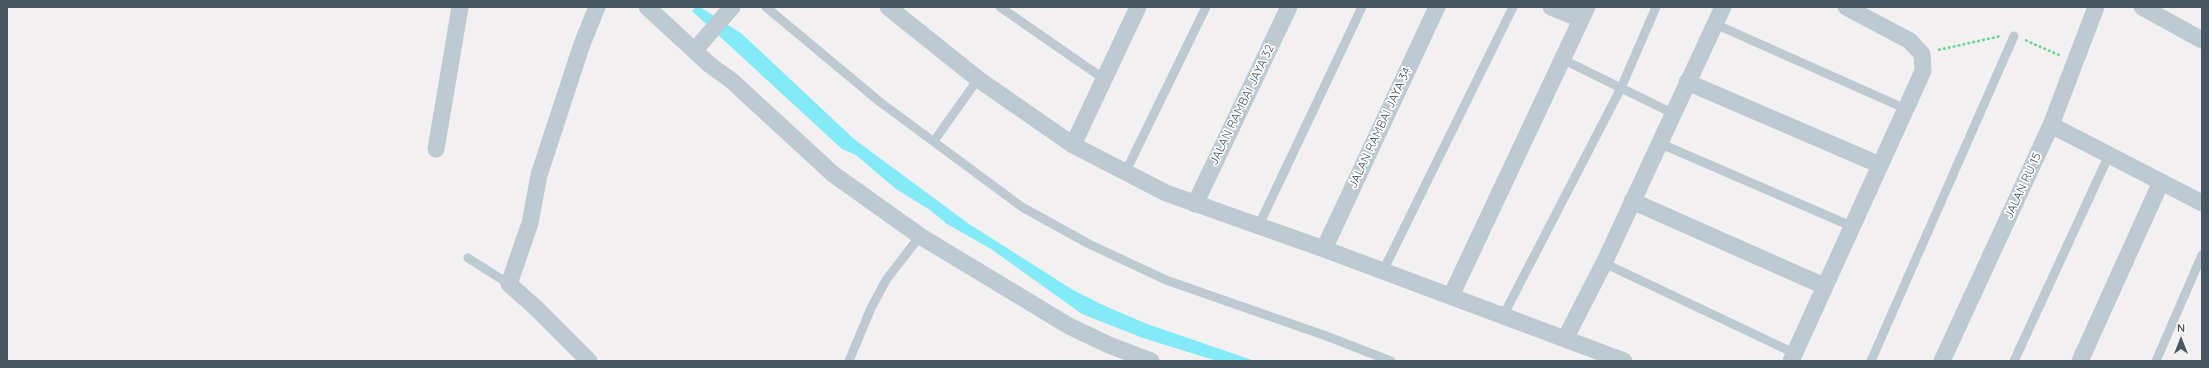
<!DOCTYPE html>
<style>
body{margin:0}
#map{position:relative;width:2209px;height:368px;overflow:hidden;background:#f3f0f1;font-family:Quicksand,sans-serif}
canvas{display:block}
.frame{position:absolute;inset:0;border:8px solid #465761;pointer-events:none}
.north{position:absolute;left:2161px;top:320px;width:40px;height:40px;-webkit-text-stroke:3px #fff;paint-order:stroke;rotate:0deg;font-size:11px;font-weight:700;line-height:16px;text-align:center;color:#465761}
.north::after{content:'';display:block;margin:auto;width:14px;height:18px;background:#465761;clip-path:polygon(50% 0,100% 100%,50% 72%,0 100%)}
</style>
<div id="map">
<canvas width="2209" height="368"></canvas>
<div class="frame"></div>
<div class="north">N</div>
</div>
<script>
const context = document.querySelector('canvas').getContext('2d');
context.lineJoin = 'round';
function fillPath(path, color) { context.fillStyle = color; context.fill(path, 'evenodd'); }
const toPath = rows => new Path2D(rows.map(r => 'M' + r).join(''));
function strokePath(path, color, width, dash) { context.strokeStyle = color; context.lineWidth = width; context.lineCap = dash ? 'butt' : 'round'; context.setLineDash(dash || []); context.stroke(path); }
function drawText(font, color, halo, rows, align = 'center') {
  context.font = font + ' Quicksand,sans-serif'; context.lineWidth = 3.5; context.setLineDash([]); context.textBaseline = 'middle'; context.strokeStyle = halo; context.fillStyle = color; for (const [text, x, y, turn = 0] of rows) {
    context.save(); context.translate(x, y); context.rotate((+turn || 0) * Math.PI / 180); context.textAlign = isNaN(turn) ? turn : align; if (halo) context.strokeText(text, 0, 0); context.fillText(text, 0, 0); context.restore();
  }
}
fillPath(toPath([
 [696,7,700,7,742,34,854,139,969,224,1073,290,1105,306,1147,324,1255,361,1217,361,1143,338,1082,314,991,249,947,224,930,210,896,189,856,155,842,149,692,11]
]), '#83eaf7');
strokePath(toPath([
 [2025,40,2061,56],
 [1938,50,2001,36]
]), '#6ed89a', 2.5, [3, 2]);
strokePath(toPath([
 [766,7,880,102,1022,207,1089,244,1166,280,1329,337,1391,361],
 [1000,7,1104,79],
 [1715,24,1906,109],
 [1562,59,1672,113],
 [934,141,978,79],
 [1659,143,1851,226],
 [1125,173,1206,7],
 [1258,227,1362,7],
 [468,258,509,284],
 [1604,263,1794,353],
 [1383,271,1513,7],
 [1503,316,1621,88,1656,7],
 [849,361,871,308,886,280,920,236],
 [1871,361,2014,36],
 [2014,361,2109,155],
 [2156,361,2202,255]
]), '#bdcad2', 9);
strokePath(toPath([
 [647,7,710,65,732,81,833,174,920,236,1069,326,1109,345,1151,361],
 [888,7,978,79,1073,145,1166,193,1324,249,1624,361],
 [1551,7,1581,19],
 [2142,7,2202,40],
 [695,50,732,7],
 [1687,82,1880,165],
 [2051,125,2202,203],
 [1073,145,1138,7],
 [436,149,460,7],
 [1632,201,1824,286],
 [1195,204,1289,7],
 [1324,249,1437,7],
 [1451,296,1587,7],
 [1565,339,1604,263,1723,7],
 [589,361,537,309,509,284,530,223,539,175,582,44,597,7],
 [1791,361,1923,71,1922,54,1910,41,1846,7],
 [1942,361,2051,125,2096,7],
 [2080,361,2161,182]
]), '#bdcad2', 17);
drawText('12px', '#465761', '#fff', [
 ["JALAN RAMBAI JAYA 32",1242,105,-64],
 ["JALAN RAMBAI JAYA 34",1380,128,-65],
 ["JALAN RU 15",2023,186,-65]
]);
</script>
